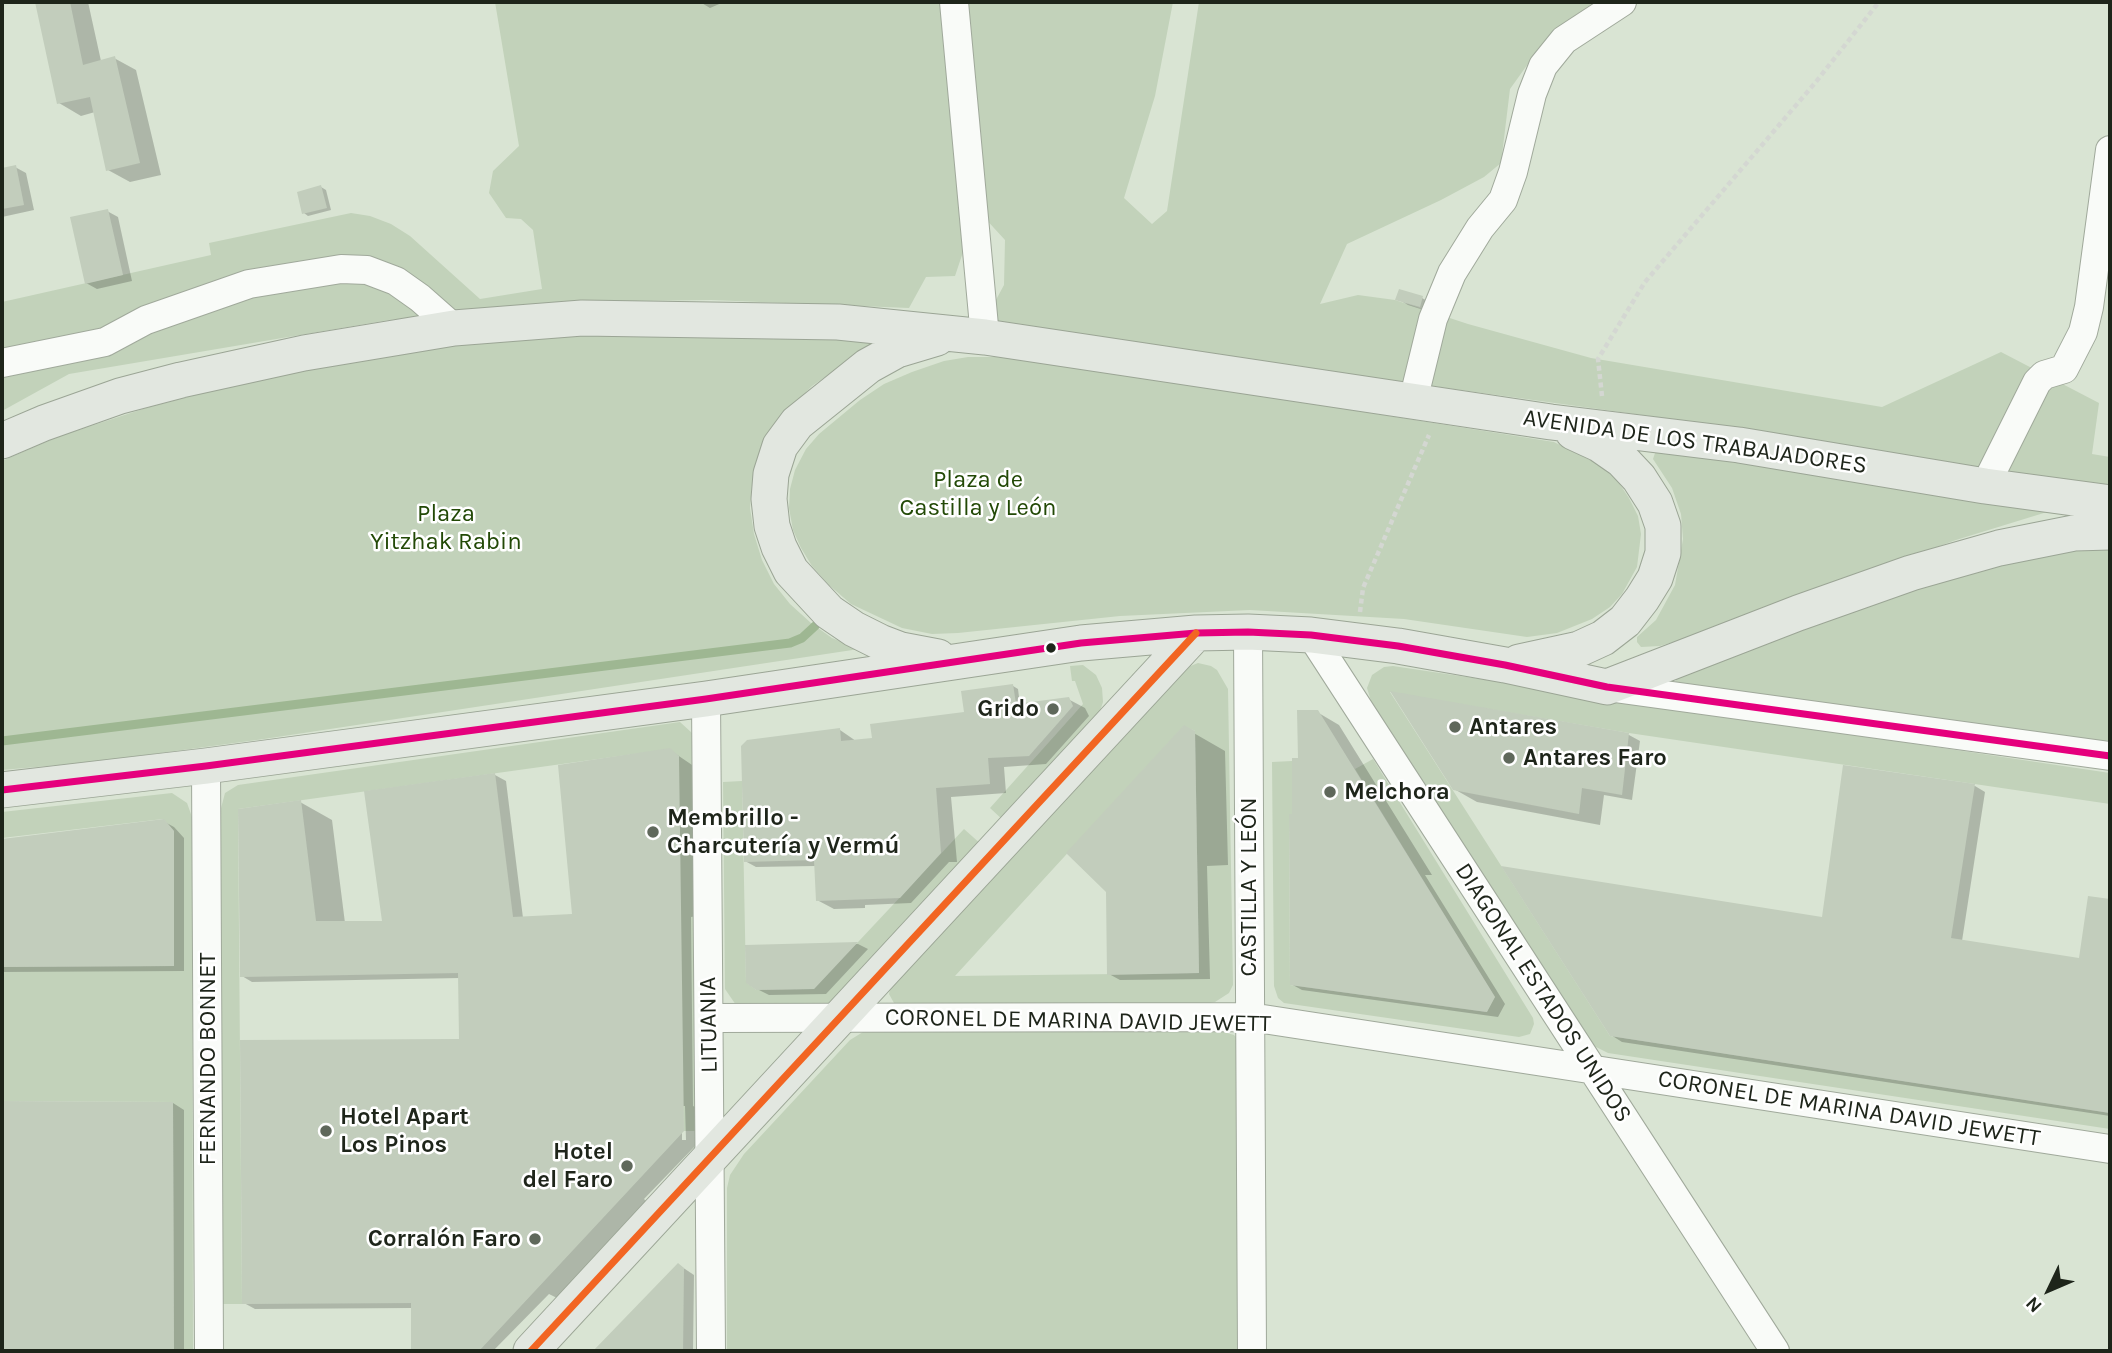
<!DOCTYPE html>
<meta charset="utf-8">
<style>
body{margin:0}
#map{position:relative;width:2112px;height:1353px;overflow:hidden;background:#d9e4d3;font-family:Karla,sans-serif}
canvas{display:block}
.frame{position:absolute;inset:0;border:4px solid #1e251a;pointer-events:none}
.north{position:absolute;left:2014px;top:1255px;width:70px;height:70px;-webkit-text-stroke:5px #fff;paint-order:stroke;rotate:226deg;font-size:19px;font-weight:700;line-height:28px;text-align:center;color:#1e251a}
.north::after{content:'';display:block;margin:auto;width:24px;height:32px;background:#1e251a;clip-path:polygon(50% 0,100% 100%,50% 72%,0 100%)}
</style>
<div id="map">
<canvas width="2112" height="1353"></canvas>
<div class="frame"></div>
<div class="north">N</div>
</div>
<script>
const context = document.querySelector('canvas').getContext('2d');
context.lineJoin = 'round';
function fillPath(path, color) { context.fillStyle = color; context.fill(path, 'evenodd'); }
const toPath = rows => new Path2D(rows.map(r => 'M' + r).join(''));
function strokePath(path, color, width, dash) { context.strokeStyle = color; context.lineWidth = width; context.lineCap = dash ? 'butt' : 'round'; context.setLineDash(dash || []); context.stroke(path); }
function drawText(font, color, halo, rows, align = 'center') {
  context.font = font + ' Karla,sans-serif'; context.lineWidth = 5; context.setLineDash([]); context.textBaseline = 'middle'; context.strokeStyle = halo; context.fillStyle = color; for (const [text, x, y, turn = 0] of rows) {
    context.save(); context.translate(x, y); context.rotate((+turn || 0) * Math.PI / 180); context.textAlign = isNaN(turn) ? turn : align; if (halo) context.strokeText(text, 0, 0); context.fillText(text, 0, 0); context.restore();
  }
}
fillPath(toPath([
 [495,2,942,2,964,249,955,276,926,277,909,308,711,300,555,302,389,320,69,374,2,411,2,302,211,255,209,243,351,213,370,216,391,224,410,236,480,299,542,289,533,230,521,219,506,218,489,193,493,171,519,146],
 [964,2,1173,2,1155,96,1124,198,1152,224,1167,211,1199,2,1594,2,1557,29,1540,47,1510,89,1501,163,1484,177,1441,200,1347,244,1320,304,1358,295,1395,300,1468,324,1591,358,1882,407,2001,352,2099,403,2092,454,2110,457,2110,489,1743,429,983,324,1004,285,1005,240,983,216],
 [566,333,816,338,874,343,812,386,792,406,766,441,757,459,752,485,750,508,754,534,762,560,774,584,790,604,811,623,832,638,859,649,264,739,94,762,2,770,2,461,57,437,146,408,253,380,367,358,471,342],
 [968,357,997,357,1054,363,1554,442,1598,464,1617,480,1629,498,1638,516,1641,534,1637,567,1622,594,1610,607,1592,619,1557,633,1527,637,1404,619,1250,610,1120,616,958,633,932,634,902,628,851,604,829,585,812,566,801,548,793,530,789,508,790,489,795,470,806,449,819,434,860,400,884,384,912,372,944,361],
 [1659,452,2060,508,1956,540,1693,636,1660,646,1641,647,1637,642,1637,637,1656,620,1675,585,1683,539,1681,514,1672,488,1653,459,1655,453],
 [2110,541,2110,746,1675,684,1676,679,1681,676,1912,585],
 [1198,663,1211,666,1217,670,1228,689,1233,985,1229,993,1215,1002,1205,1004,901,1007,894,1003,889,994,890,989,1188,667],
 [1184,726,1195,731,1199,973,955,976],
 [1083,665,1096,675,1102,688,1103,702,1099,714,1004,821,990,808,1083,704,1075,681,1072,681,1070,666],
 [1393,666,2110,773,2110,804,1629,733,1390,692,1610,1036,2110,1113,2110,1129,1608,1053,1594,1046,1371,701,1367,688,1372,675,1384,667],
 [680,722,692,733,698,1131,684,1131,670,749,238,809,242,1304,223,1304,220,812,225,793,238,785],
 [1373,759,1533,1018,1534,1024,1530,1034,1519,1037,1284,1003,1278,998,1274,986,1272,762,1292,761,1292,814,1289,815,1290,985,1486,1012,1495,997,1355,769],
 [742,781,746,982,756,990,814,989,964,829,982,845,829,1007,736,1005,725,989,723,782],
 [172,793,187,803,192,817,193,1351,174,1351,173,1102,2,1101,2,967,174,966,174,831,163,819,2,838,2,812],
 [871,1031,1224,1032,1234,1035,1240,1042,1248,1351,727,1351,727,1188,730,1175,744,1154,850,1040,863,1032]
]), '#c2d2ba');
fillPath(toPath([
 [37,2,88,2,101,61,114,58,136,70,161,175,130,182,108,170,95,112,81,116,59,103],
 [700,2,724,2,710,8],
 [15,167,26,173,34,210,2,217,2,169],
 [321,187,326,190,331,210,308,216,304,213],
 [107,211,118,217,132,281,97,289,86,283],
 [1422,298,1433,304,1430,312,1408,305,1398,299],
 [1013,686,1018,689,1020,705,1068,699,1085,708,1089,716,1046,764,1004,767,1006,793,951,797,957,862,949,862,911,903,865,905,865,908,834,909,817,900,815,866,756,867,745,861,840,730,856,741,873,740,969,712],
 [1317,712,1339,725,1432,875,1425,875,1505,1004,1498,1017,1302,990,1291,984,1294,816],
 [1185,728,1225,751,1228,865,1207,866,1210,979,1120,980,1109,974],
 [1589,728,1629,735,1640,741,1632,800,1604,795,1600,825,1477,802,1454,789],
 [670,750,695,767,697,916,691,917,693,1106,699,1109,700,1141,644,1199,648,1203,561,1300,549,1294,493,1351,413,1351,412,1308,255,1309,244,1303,461,1041,460,978,252,982,242,976,300,802,332,820,345,923,384,923,495,775,506,781,523,918,574,915],
 [682,1106,685,1106,686,1140,682,1140],
 [1844,767,1975,786,1985,792,1962,941,2081,960,2090,898,2110,901,2110,1116,1622,1042,1611,1035,1824,919],
 [163,821,174,827,184,838,184,971,2,972,2,841],
 [858,944,868,949,826,994,769,995,757,989,747,946],
 [2,1103,173,1103,184,1110,184,1351,2,1351],
 [679,1265,694,1275,693,1351,595,1351]
]), '#0003');
strokePath(toPath([
 [2,741,790,643,802,638,815,626]
]), '#9eb792', 9);
fillPath(toPath([
 [35,2,70,2,83,65,115,56,140,163,106,171,90,97,57,104],
 [16,165,24,205,2,209,2,168],
 [321,185,327,208,302,214,297,192],
 [108,209,123,275,85,284,70,217],
 [1399,289,1423,296,1420,307,1395,300],
 [1013,684,1016,704,1069,697,1073,706,1029,756,988,758,990,784,936,788,941,853,900,898,816,901,814,860,744,862,741,746,747,740,840,728,841,741,872,738,870,724,964,712,961,691],
 [1390,691,1629,733,1622,795,1582,788,1579,814,1453,790],
 [1297,710,1318,710,1495,997,1487,1012,1290,985,1289,814,1292,814,1292,758,1298,758],
 [1184,725,1195,731,1199,973,1107,975,1106,892,1066,853],
 [670,748,679,756,684,1131,479,1351,411,1351,411,1303,242,1304,240,1040,459,1039,458,973,240,977,238,809,301,800,316,921,382,921,364,791,495,773,513,917,572,914,558,765],
 [1843,765,1975,784,1951,938,2079,958,2088,896,2110,899,2110,1113,1610,1036,1501,866,1822,917],
 [164,819,174,831,174,966,2,967,2,839],
 [858,942,814,989,756,990,746,983,745,945],
 [2,1101,173,1102,174,1351,2,1351],
 [678,1263,684,1268,683,1351,593,1351]
]), '#c2cdbc');
const minor = toPath([
 [954,2,985,337],
 [2,363,105,342,146,320,249,284,341,269,367,270,396,281,420,298,454,328],
 [1413,401,1433,319,1452,273,1480,228,1503,200,1513,172,1532,94,1543,66,1564,40,1622,2],
 [1985,486,2037,382,2044,375,2064,369,2083,332,2089,307,2110,150],
 [1248,632,1252,1351],
 [1311,635,1775,1351],
 [1607,687,2110,756],
 [706,699,711,1351],
 [206,766,209,1351],
 [709,1018,1250,1017,2110,1149]
]);
const major = toPath([
 [937,338,897,350,868,366,797,423,780,446,771,474,769,499,772,526,779,547,791,571,829,612,854,629,880,642,901,650,938,657],
 [2,441,44,423,120,396,181,380,304,353,454,328,582,318,838,322,985,337,1551,422,1739,445,1985,486,2110,503],
 [1519,662,1579,649,1603,638,1625,621,1642,599,1655,578,1663,553,1663,526,1655,503,1639,478,1622,460,1599,444,1573,432],
 [2,790,206,766,706,699,1081,643,1196,633,1248,632,1311,635,1398,646,1505,665,1607,687,1798,613,1911,573,1999,548,2074,533,2110,532],
 [531,1351,1196,633]
]);
strokePath(minor, '#a0a99b', 30);
strokePath(major, '#9ba595', 37);
strokePath(toPath([
 [1602,396,1598,359,1645,282,1815,83,1879,2],
 [1360,612,1363,588,1429,435]
]), '#d4d7d2', 4.5, [5, 3.5]);
strokePath(minor, '#f9fbf8', 28);
strokePath(major, '#e2e7e0', 35);
strokePath(toPath([
 [2,790,206,766,706,699,1081,643,1196,633,1248,632,1311,635,1398,646,1505,665,1607,687,2110,756]
]), '#e5007d', 7);
strokePath(toPath([
 [531,1351,1196,633]
]), '#f26522', 7);
for (const [x, y, r, color] of [
 [1051,648,6,"#1e251a"],
 [1053,709,7,"#5f685b"],
 [1455,727,7,"#5f685b"],
 [1509,758,7,"#5f685b"],
 [1330,792,7,"#5f685b"],
 [653,832,7,"#5f685b"],
 [326,1131,7,"#5f685b"],
 [627,1166,7,"#5f685b"],
 [535,1239,7,"#5f685b"]
]) { const dot = new Path2D(); dot.arc(x, y, r, 0, 2 * Math.PI); context.fillStyle = color; context.fill(dot); strokePath(dot, '#fff', 2.5); }
drawText('24px', '#1e251a', '#fff', [
 ["AVENIDA DE LOS TRABAJADORES",1695,442,8],
 ["CASTILLA Y LEÓN",1249,887,-90],
 ["DIAGONAL ESTADOS UNIDOS",1543,993,57],
 ["CORONEL DE MARINA DAVID JEWETT",1078,1021,1],
 ["LITUANIA",709,1025,-91],
 ["FERNANDO BONNET",208,1059,-90],
 ["CORONEL DE MARINA DAVID JEWETT",1849,1109,9]
]);
drawText('24px', '#224906', '#fff', [
 ["Plaza de",978,480],
 ["Castilla y León",978,508],
 ["Plaza",446,514],
 ["Yitzhak Rabin",446,542]
]);
drawText('bold 24px', '#1e251a', '#fff', [
 ["Grido",1039,709,"right"],
 ["Antares",1469,727],
 ["Antares Faro",1523,758],
 ["Melchora",1344,792],
 ["Membrillo -",667,818],
 ["Charcutería y Vermú",667,846],
 ["Hotel Apart",340,1117],
 ["Los Pinos",340,1145],
 ["Hotel",613,1152,"right"],
 ["del Faro",613,1180,"right"],
 ["Corralón Faro",521,1239,"right"]
], 'left');
</script>
